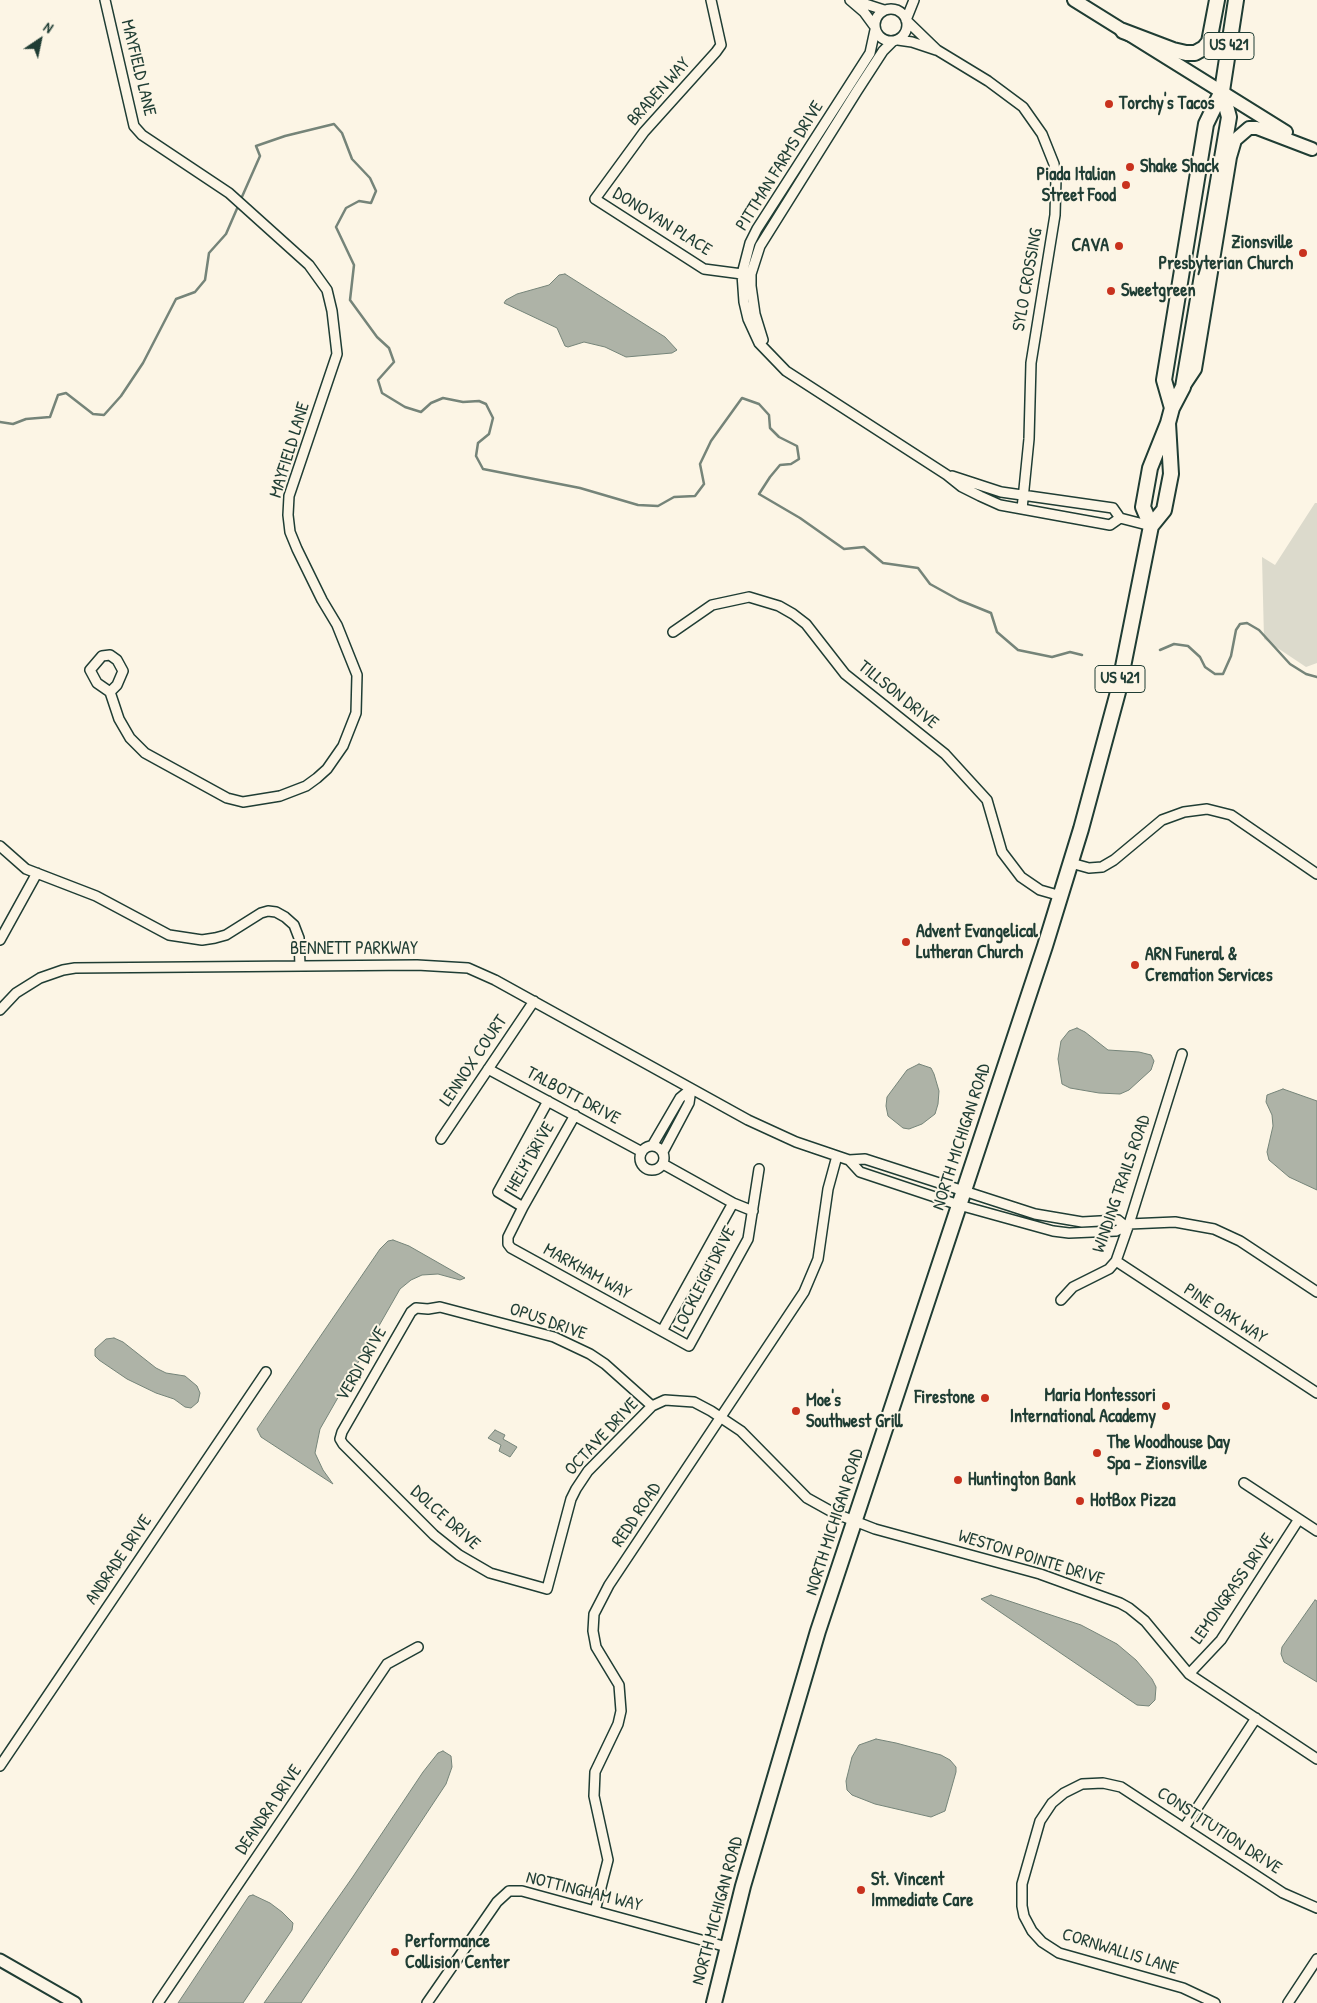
<!DOCTYPE html>
<style>
body{margin:0}
#map{position:relative;width:1317px;height:2003px;overflow:hidden;background:#fcf5e5;font-family:"Patrick Hand",sans-serif}
canvas{display:block}
.north{position:absolute;left:15px;top:15px;width:50px;height:50px;-webkit-text-stroke:4px #fcf5e5;paint-order:stroke;rotate:34deg;font-size:14px;font-weight:700;line-height:20px;text-align:center;color:#1f3d34}
.north::after{content:'';display:block;margin:auto;width:18px;height:22px;background:#1f3d34;clip-path:polygon(50% 0,100% 100%,50% 72%,0 100%)}
</style>
<div id="map">
<canvas width="1317" height="2003"></canvas>
<div class="north">N</div>
</div>
<script>
const context = document.querySelector('canvas').getContext('2d');
context.lineJoin = 'round';
function fillPath(path, color) { context.fillStyle = color; context.fill(path, 'evenodd'); }
const toPath = rows => new Path2D(rows.map(r => 'M' + r).join(''));
function strokePath(path, color, width, dash) { context.strokeStyle = color; context.lineWidth = width; context.lineCap = dash ? 'butt' : 'round'; context.setLineDash(dash || []); context.stroke(path); }
function drawText(font, color, halo, rows, align = 'center') {
  context.font = font + ' "Patrick Hand",sans-serif'; context.lineWidth = 4; context.setLineDash([]); context.textBaseline = 'middle'; context.strokeStyle = halo; context.fillStyle = color; for (const [text, x, y, turn = 0] of rows) {
    context.save(); context.translate(x, y); context.rotate((+turn || 0) * Math.PI / 180); context.textAlign = isNaN(turn) ? turn : align; if (halo) context.strokeText(text, 0, 0); context.fillText(text, 0, 0); context.restore();
  }
}
fillPath(toPath([
 [1315,503,1317,503,1317,663,1306,667,1264,639,1262,557,1275,565]
]), '#dcdacc');
const water = toPath([
 [565,274,665,337,677,350,672,353,626,357,605,347,584,342,568,347,565,346,557,328,504,303,506,300,517,294,549,285,559,275,565,274],
 [1077,1028,1085,1032,1108,1050,1139,1052,1151,1055,1154,1061,1151,1070,1129,1090,1120,1094,1099,1093,1070,1088,1062,1084,1058,1059,1061,1041,1069,1031,1077,1028],
 [919,1064,931,1068,934,1074,939,1091,938,1104,935,1114,922,1124,909,1129,903,1128,888,1116,886,1106,887,1097,907,1070,919,1064],
 [1283,1089,1317,1101,1317,1190,1289,1177,1269,1160,1267,1152,1273,1126,1272,1115,1266,1102,1267,1095,1283,1089],
 [393,1240,409,1246,465,1278,460,1280,438,1274,422,1275,411,1280,400,1289,320,1429,315,1453,323,1470,333,1484,261,1437,257,1429,380,1249,388,1241,393,1240],
 [114,1338,123,1342,156,1368,166,1373,185,1376,197,1386,200,1393,198,1402,191,1408,185,1407,174,1399,156,1393,127,1379,99,1360,95,1356,95,1349,106,1339,114,1338],
 [495,1430,505,1435,503,1439,517,1447,510,1457,499,1451,501,1445,488,1438,495,1430],
 [991,1595,1081,1625,1117,1644,1136,1660,1152,1679,1156,1687,1155,1700,1149,1706,1137,1705,981,1599,991,1595],
 [1315,1600,1317,1601,1317,1682,1284,1662,1281,1654,1282,1647,1315,1600],
 [876,1739,896,1743,941,1755,950,1760,956,1767,956,1772,945,1811,931,1817,875,1804,852,1795,847,1790,846,1781,852,1757,859,1745,876,1739],
 [443,1751,451,1756,452,1767,446,1784,301,2003,264,2003,352,1878,423,1772,438,1753,443,1751],
 [253,1895,270,1903,282,1912,293,1923,292,1930,243,2003,178,2003,249,1896,253,1895]
]);
fillPath(water, '#aeb3a7');
strokePath(water, '#758479', 1);
strokePath(toPath([
 [241,199,260,156,256,146,285,136,334,124,342,133,352,159,370,178,376,191,371,203,359,201,346,208,336,227,354,265,350,300,377,337,389,348,394,362,378,380,382,393,405,407,421,412,431,403,443,398,463,402,479,401,486,404,493,418,489,434,478,443,476,456,483,469,580,488,638,505,658,506,674,497,695,496,704,484,700,464,711,441,742,398,759,404,769,415,770,428,779,437,797,446,799,459,791,464,780,465,770,477,759,494,800,518,844,549,864,547,883,563,918,568,930,584,959,600,991,613,997,632,1018,650,1052,657,1070,652,1082,655],
 [0,422,13,424,26,419,50,417,58,395,66,393,93,414,104,415,121,396,143,363,176,299,195,292,205,280,209,253,226,234,239,204],
 [1160,650,1174,644,1188,646,1200,657,1205,667,1215,674,1223,674,1231,656,1236,630,1240,624,1247,623,1259,630,1290,664,1306,674,1317,677]
]), '#758479', 2.5);
const minor = toPath([
 [105,0,134,126,142,135,229,193,309,265,327,290,332,311,337,354,289,496,288,515,290,532,297,549,322,600,337,625,357,675,356,713,343,746,327,769,317,778,306,786,280,796,243,802,227,798,145,753,130,738,119,719,110,692,97,683,90,670,102,656,110,655,117,660,123,671,117,685,110,692],
 [711,0,721,45,716,52,644,132,595,199,704,269,742,274],
 [850,0,864,12,875,27],
 [853,0,884,10],
 [914,0,906,20,937,50,988,81,1023,107,1042,134,1054,164,1056,178,1055,215,1031,363,1029,439,1022,509],
 '875 25a16 16 0 1 1 32 0a16 16 0 1 1-32 0Z',
 [875,30,870,53,757,229,750,243,742,274,744,302,748,319,759,343,786,371,947,475,962,487,980,496,1000,505,1110,525,1120,518],
 [898,40,912,42,936,50],
 [763,340,755,314,751,286,751,274,760,246,857,91,883,51,893,41],
 [952,476,1001,492,1113,508,1120,518,1151,526],
 [673,632,712,605,749,597,779,606,793,614,806,624,845,674,945,754,987,800,1002,852,1021,877,1040,890,1061,896],
 [0,846,26,869,96,896,169,935,202,940,215,938,226,935,261,913,268,911,276,912,285,917,294,925,299,938,300,966],
 [1071,863,1089,868,1102,867,1114,860,1162,820,1184,812,1207,809,1231,815,1317,874],
 [0,940,37,873],
 [0,1010,16,993,40,978,63,970,75,968,417,965,468,968,495,980,748,1120,796,1142,849,1160,865,1159,1035,1214,1082,1222,1118,1220,1124,1225],
 [488,1069,642,1152],
 [548,1101,498,1192,523,1207,575,1115],
 [441,1139,534,1001],
 '640 1158a12 12 0 1 1 24 0a12 12 0 1 1-24 0Z',
 [652,1146,680,1098,691,1089],
 [663,1152,689,1103,691,1089],
 [849,1160,860,1172,959,1205,1053,1231,1069,1233,1116,1231,1129,1224,1175,1222,1214,1229,1240,1241,1317,1292],
 [663,1164,733,1203,753,1211],
 [523,1207,508,1237,508,1244,511,1248,689,1346,748,1239,759,1169],
 [1116,1261,1317,1393],
 [1061,1300,1073,1287,1109,1269,1116,1261,1129,1224,1182,1054],
 [662,1331,733,1203],
 [652,1406,605,1364,590,1354,554,1337,440,1307,428,1309,416,1308,411,1312,342,1432,340,1439,343,1444,434,1535,459,1555,490,1573,547,1589,571,1499,576,1489,588,1471,652,1406,665,1400,694,1402,711,1411,741,1431,807,1498,834,1513,875,1529,1040,1574,1120,1603,1129,1608,1145,1621,1189,1674,1317,1759],
 [1244,1483,1317,1531],
 [1189,1674,1221,1640,1299,1519],
 [0,1766,266,1372],
 [1184,1828,1256,1718],
 [595,1911,608,1860,594,1796,595,1772,618,1724,621,1711,619,1685,596,1647,593,1631,594,1614,609,1585,804,1292,818,1259,828,1189,837,1156],
 [158,2003,387,1664,418,1647],
 [427,2003,497,1902,509,1891,522,1891,727,1947],
 [1215,2003,1183,1988,1059,1953,1042,1942,1032,1931,1024,1916,1022,1906,1022,1884,1040,1821,1052,1803,1064,1793,1082,1784,1103,1783,1121,1787,1283,1893,1317,1908],
 [1288,2003,1317,1959]
]);
const tertiary = toPath([
 [0,1960,75,2003]
]);
const secondary = toPath([
 [1074,0,1286,132],
 [1183,387,1195,369,1230,157,1235,140,1249,128,1257,128,1312,149]
]);
const primary = toPath([
 [1123,31,1173,50,1186,53,1195,53,1204,48,1209,42,1217,0],
 [1172,408,1164,380,1206,124,1222,91],
 [1151,526,1143,507,1150,468,1168,423,1172,408,1183,387,1229,117,1222,91,1236,0],
 [714,2003,743,1886,818,1631,1045,946,1081,829,1118,692,1151,526,1164,510,1171,474,1168,423]
]);
strokePath(minor, '#1f3d34', 12);
strokePath(tertiary, '#1f3d34', 15);
strokePath(secondary, '#1f3d34', 16);
strokePath(primary, '#1f3d34', 18);
strokePath(minor, '#fcf5e5', 9);
strokePath(tertiary, '#fcf5e5', 11);
strokePath(secondary, '#fcf5e5', 12);
strokePath(primary, '#fcf5e5', 14);
for (const [x, y, r, color] of [
 [1109,104,5,"#c8321e"],
 [1130,167,5,"#c8321e"],
 [1126,185,5,"#c8321e"],
 [1119,246,5,"#c8321e"],
 [1303,253,5,"#c8321e"],
 [1111,291,5,"#c8321e"],
 [906,942,5,"#c8321e"],
 [1135,965,5,"#c8321e"],
 [985,1398,5,"#c8321e"],
 [1166,1406,5,"#c8321e"],
 [796,1411,5,"#c8321e"],
 [1097,1453,5,"#c8321e"],
 [958,1480,5,"#c8321e"],
 [1080,1501,5,"#c8321e"],
 [861,1890,5,"#c8321e"],
 [395,1952,5,"#c8321e"]
]) { const dot = new Path2D(); dot.arc(x, y, r, 0, 2 * Math.PI); context.fillStyle = color; context.fill(dot); strokePath(dot, '#fcf5e5', 2); }
for (const [x, y, w] of [
 [1229,46,50],
 [1120,679,50]
]) { const box = new Path2D(); box.roundRect(x - w / 2, y - 13.5, w, 27, 4); context.fillStyle = '#fcf5e5'; context.fill(box); strokePath(box, '#1f3d34', 1); }
drawText('bold 16px', '#1f3d34', null, [
 ["US 421",1229,46],
 ["US 421",1120,679]
]);
drawText('18px', '#1f3d34', '#fcf5e5', [
 ["MAYFIELD LANE",138,68,76],
 ["BRADEN WAY",659,92,-48],
 ["PITTMAN FARMS DRIVE",780,166,-58],
 ["DONOVAN PLACE",662,222,32],
 ["SYLO CROSSING",1028,280,-80],
 ["MAYFIELD LANE",290,450,-73],
 ["TILLSON DRIVE",898,695,39],
 ["BENNETT PARKWAY",354,949],
 ["LENNOX COURT",474,1061,-56],
 ["TALBOTT DRIVE",573,1096,28],
 ["NORTH MICHIGAN ROAD",962,1137,-72],
 ["HELM DRIVE",531,1157,-60],
 ["WINDING TRAILS ROAD",1122,1184,-71],
 ["MARKHAM WAY",587,1272,29],
 ["LOCKLEIGH DRIVE",705,1279,-63],
 ["PINE OAK WAY",1225,1314,33],
 ["OPUS DRIVE",548,1322,19],
 ["VERDI DRIVE",362,1364,-60],
 ["OCTAVE DRIVE",602,1437,-47],
 ["REDD ROAD",637,1515,-56],
 ["DOLCE DRIVE",445,1518,42],
 ["NORTH MICHIGAN ROAD",835,1522,-72],
 ["WESTON POINTE DRIVE",1031,1558,17],
 ["ANDRADE DRIVE",119,1560,-56],
 ["LEMONGRASS DRIVE",1233,1589,-55],
 ["DEANDRA DRIVE",269,1810,-56],
 ["CONSTITUTION DRIVE",1219,1831,33],
 ["NOTTINGHAM WAY",584,1892,14],
 ["NORTH MICHIGAN ROAD",718,1911,-75],
 ["CORNWALLIS LANE",1120,1952,17]
]);
drawText('bold 18px', '#1f3d34', '#fcf5e5', [
 ["Torchy's Tacos",1119,104],
 ["Shake Shack",1140,167],
 ["Piada Italian",1116,175,"right"],
 ["Street Food",1116,196,"right"],
 ["Zionsville",1293,243,"right"],
 ["Presbyterian Church",1293,264,"right"],
 ["CAVA",1109,246,"right"],
 ["Sweetgreen",1121,291],
 ["Advent Evangelical",916,932],
 ["Lutheran Church",916,953],
 ["ARN Funeral &",1145,955],
 ["Cremation Services",1145,976],
 ["Maria Montessori",1156,1396,"right"],
 ["International Academy",1156,1417,"right"],
 ["Firestone",975,1398,"right"],
 ["Moe's",806,1401],
 ["Southwest Grill",806,1422],
 ["The Woodhouse Day",1107,1443],
 ["Spa - Zionsville",1107,1464],
 ["Huntington Bank",968,1480],
 ["HotBox Pizza",1090,1501],
 ["St. Vincent",871,1880],
 ["Immediate Care",871,1901],
 ["Performance",405,1942],
 ["Collision Center",405,1963]
], 'left');
</script>
